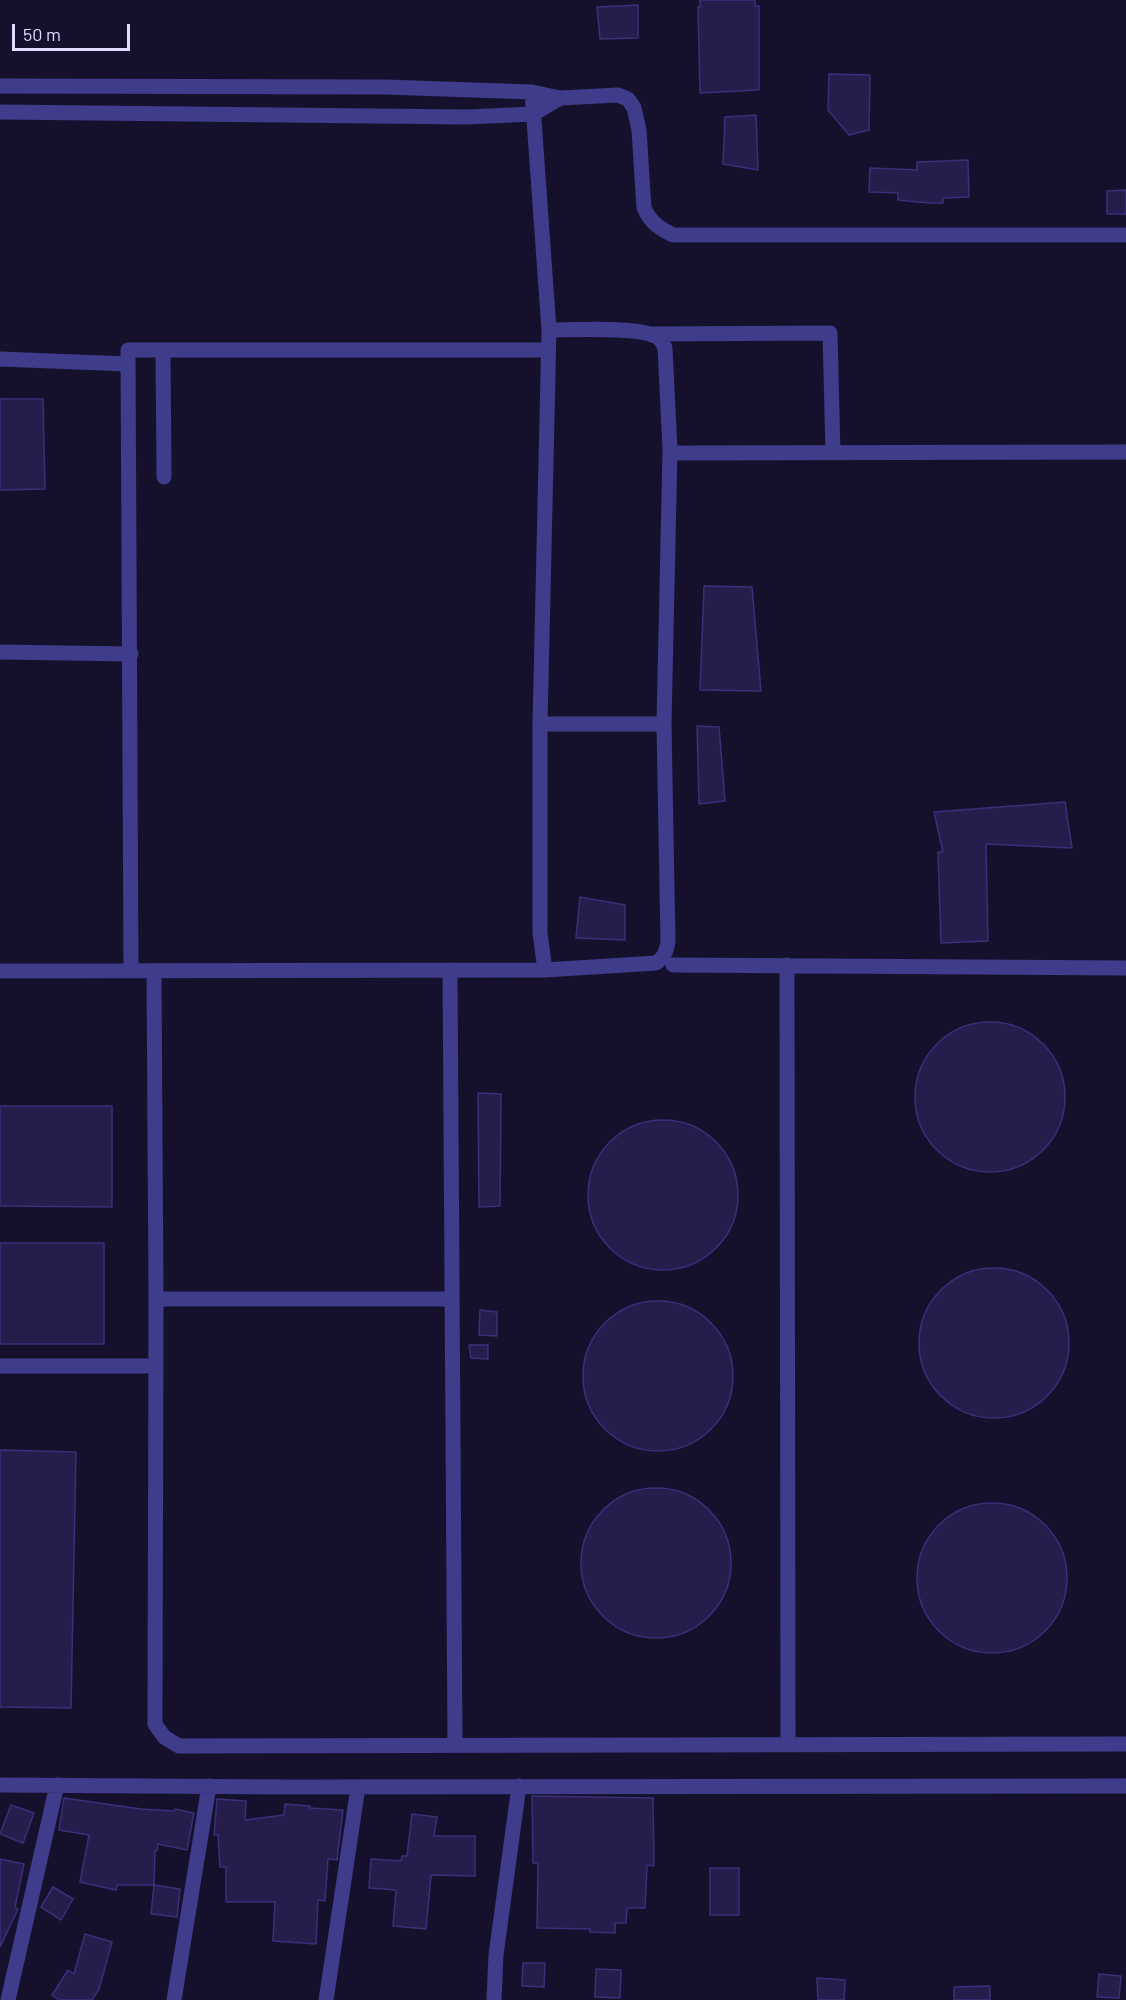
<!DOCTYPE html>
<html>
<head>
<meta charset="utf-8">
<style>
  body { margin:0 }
  #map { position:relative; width:1126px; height:2000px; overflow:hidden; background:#15112c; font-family:Barlow,sans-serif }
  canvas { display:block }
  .scale { position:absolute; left:12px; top:24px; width:118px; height:27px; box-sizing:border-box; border:3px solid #dfdcff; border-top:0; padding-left:8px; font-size:18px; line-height:21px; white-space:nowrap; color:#dfdcff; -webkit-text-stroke:4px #15112c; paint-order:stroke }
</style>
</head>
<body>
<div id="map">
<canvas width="1126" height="2000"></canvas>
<div class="scale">50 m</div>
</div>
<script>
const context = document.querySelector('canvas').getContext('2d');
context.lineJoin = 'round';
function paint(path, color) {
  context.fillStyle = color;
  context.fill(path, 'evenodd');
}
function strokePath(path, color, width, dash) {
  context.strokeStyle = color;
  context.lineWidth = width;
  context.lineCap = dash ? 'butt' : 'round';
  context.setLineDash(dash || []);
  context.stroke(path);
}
const building = new Path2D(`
  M700 0H755V6H759V90L700 93 698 7H700Z
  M638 5V38L600 39 597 7Z
  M829 74 870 75 869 130 849 135 828 110Z
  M756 115 758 170 723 164 725 117Z
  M968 160 969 197 943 198V203H928L898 200V193L869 192 870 168 917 170V162Z
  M1126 190V214H1107V191Z
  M0 399H43L45 489 0 490Z
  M704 586 752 587 761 691 700 690Z
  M697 726 719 727 725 801 699 804Z
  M1065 802 1072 848 986 844 988 941 941 943 938 852H943L934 812Z
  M580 897 625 905V940L576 938Z
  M915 1097a75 75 0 1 1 150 0a75 75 0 1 1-150 0Z
  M478 1093 501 1094 500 1206 479 1207Z
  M0 1106H112V1207L0 1206Z
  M588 1195a75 75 0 1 1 150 0a75 75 0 1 1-150 0Z
  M0 1243H104V1344H0Z
  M919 1343a75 75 0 1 1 150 0a75 75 0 1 1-150 0Z
  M583 1376a75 75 0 1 1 150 0a75 75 0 1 1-150 0Z
  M480 1310 497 1312V1336L479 1335Z
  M469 1345H488V1359L471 1358Z
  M0 1450 76 1452 71 1708 0 1707Z
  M581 1563a75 75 0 1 1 150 0a75 75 0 1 1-150 0Z
  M917 1578a75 75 0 1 1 150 0a75 75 0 1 1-150 0Z
  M532 1796 653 1798 654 1866 647 1865 645 1908H627L626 1923H615V1933L590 1932V1929L537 1928 538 1863H533Z
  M64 1798 141 1809 174 1811 175 1809 194 1813 187 1850 158 1844 157 1851H155L154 1885H117L116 1890 80 1882 89 1835 59 1830Z
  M217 1799 246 1801 245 1820 284 1815 285 1804 310 1806V1808L343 1810 337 1860 328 1859 325 1901 318 1900 316 1944 273 1941 275 1902H226V1867H220L218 1835H214Z
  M11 1805 34 1813 23 1843 0 1834Z
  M412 1814 437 1817 434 1836H475V1876L431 1875 426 1929 393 1926 396 1890 369 1888 371 1859 401 1861 402 1856H407Z
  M0 1859 24 1864 15 1907 18 1909 0 1947Z
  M710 1868H739V1915H710Z
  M154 1885 180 1889 177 1917 151 1914Z
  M53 1887 73 1899 61 1920 41 1907Z
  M85 1934 112 1942 99 1989 92 2000H59L52 1995 68 1970 74 1974Z
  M523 1963H545L544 1987 522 1986Z
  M596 1969 621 1970 620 1998 595 1997Z
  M1099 1974 1121 1976 1119 1998 1097 1997Z
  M817 1978 845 1980 844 2000H818Z
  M990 1986V2000H954V1987Z`);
paint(building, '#261d4d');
strokePath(building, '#3c2f79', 1.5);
strokePath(new Path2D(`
  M0 86 385 87 532 92 560 98 618 95 628 99 634 108 639 130 644 208C651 223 659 228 673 235H1126
  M532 92 549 330 540 724V933L545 970 656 963C664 958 666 952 668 942L664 724 670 450 665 348C663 344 661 339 657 337 640 326 572 330 549 330
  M0 112 467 117 533 114 560 98
  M650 334 830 333 833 453
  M163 350 164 477
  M0 359 128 364
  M670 453 1126 452
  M0 652 131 654
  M540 724H664
  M673 965 1126 968
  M787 965 788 1744
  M450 970 455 1745
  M0 971 545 970
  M131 971 128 350H548
  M154 971 156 1299 155 1724 164 1737 179 1746 1126 1744
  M156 1299H452
  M0 1366H156
  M0 1785 289 1787 1126 1786
  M8 2000 57 1785
  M174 2000 209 1786
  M326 2000 358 1787
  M494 2000 496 1955 519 1786`), '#3e3c8b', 15);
</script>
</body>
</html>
